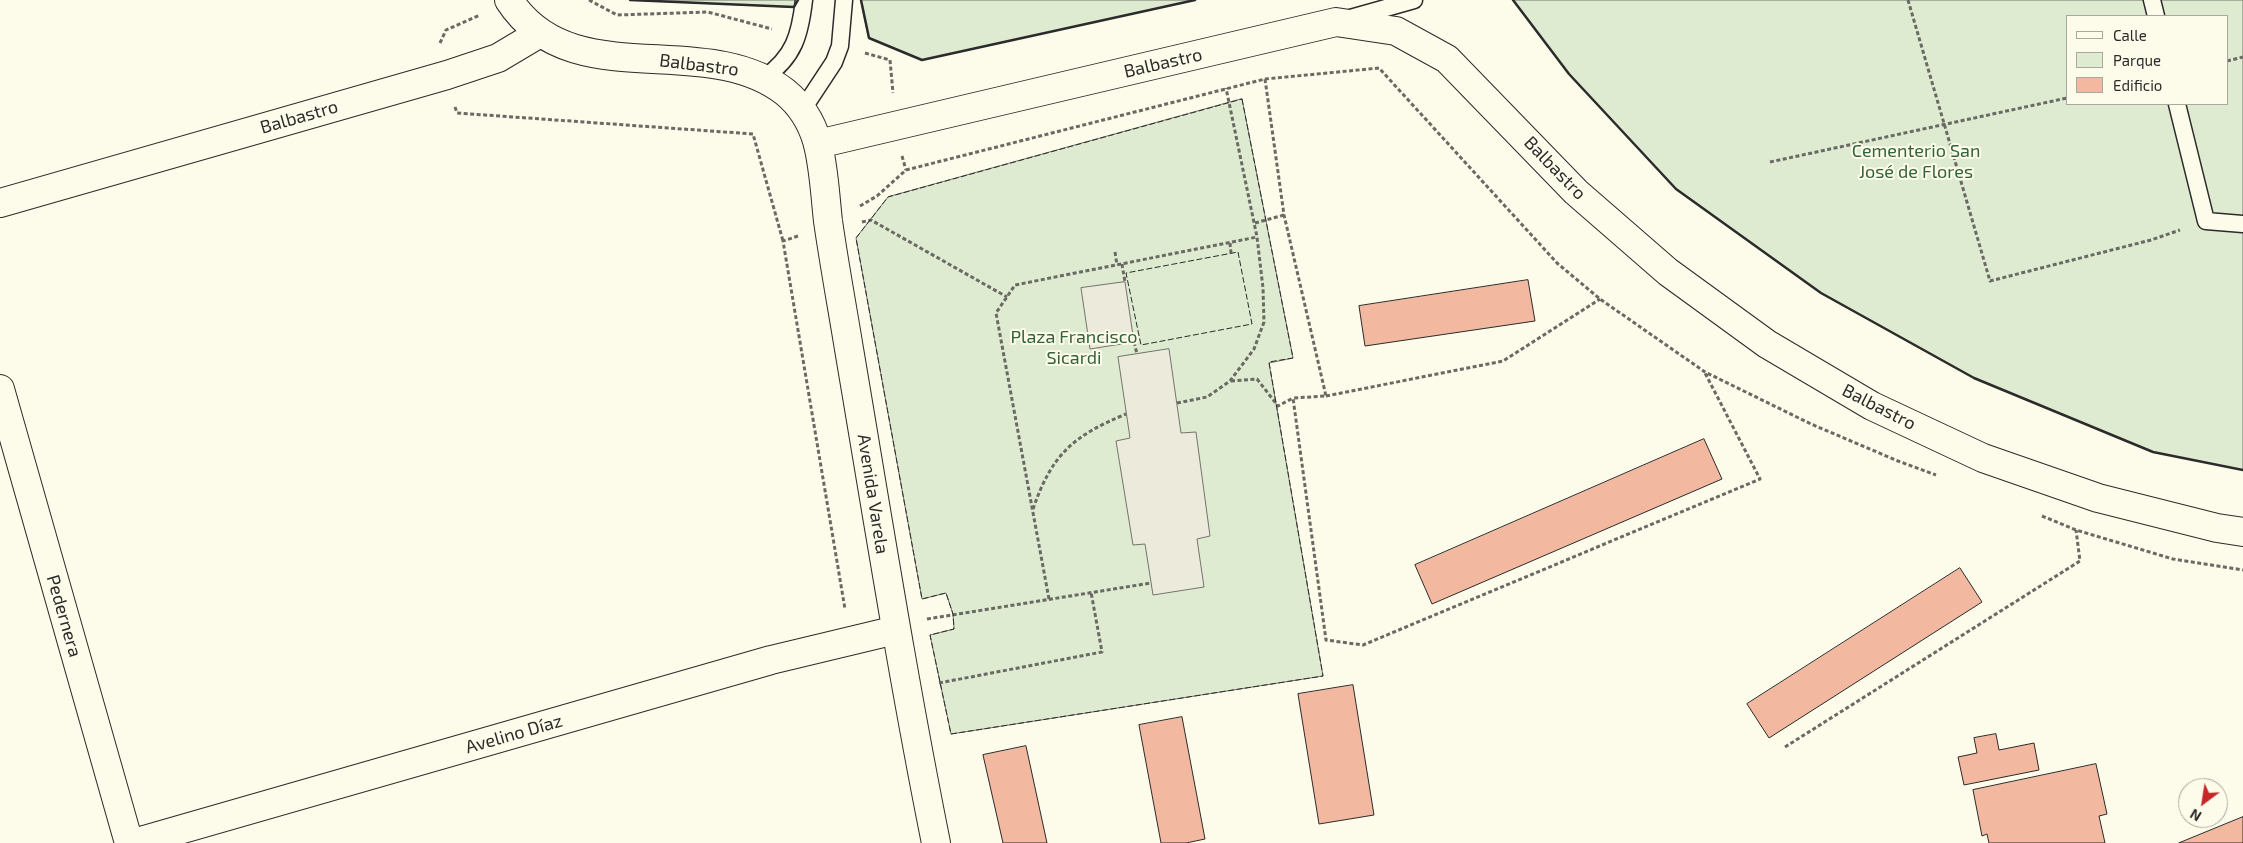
<!DOCTYPE html>
<html>
<head>
<meta charset="utf-8">
<style>
  body { margin:0 }
  #map { position:relative; width:2243px; height:843px; overflow:hidden; background:#fdfbea; font-family:"Exo 2",sans-serif }
  canvas { display:block }
  .legend { position:absolute; left:2066px; top:15px; width:162px; height:90px; box-sizing:border-box; background:#fdfbea; border:1px solid #a9a89e; margin:0; padding:6px 9px; list-style:none; font-size:15px; color:#2b2b2b }
  .legend li { display:flex; align-items:center; gap:10px; height:25px }
  .legend b { width:25px; border:1px solid #a9a89e }
  .north { position:absolute; left:2178px; top:778px; width:50px; height:50px; box-sizing:border-box; background:#fdfbea; border:1px solid #a9a89e; border-radius:50%; rotate:211deg; font-size:14px; font-weight:700; line-height:20px; text-align:center; color:#2b2b2b }
  .north::after { content:''; display:block; margin:auto; width:18px; height:22px; background:#c62828; clip-path:polygon(50% 0,100% 100%,50% 72%,0 100%) }
</style>
</head>
<body>
<div id="map">
<canvas width="2243" height="843"></canvas>
<ul class="legend">
<li><b style="height:6px;background:#fdfbea"></b>Calle</li>
<li><b style="height:14px;background:#deebd1"></b>Parque</li>
<li><b style="height:14px;background:#f2b8a0"></b>Edificio</li>
</ul>
<div class="north">N</div>
</div>
<script>
const context = document.querySelector('canvas').getContext('2d');
context.lineJoin = 'round';
function paint(path, color) {
  context.fillStyle = color;
  context.fill(path, 'evenodd');
}
function strokePath(path, color, width, dash) {
  context.strokeStyle = color;
  context.lineWidth = width;
  context.lineCap = dash ? 'butt' : 'round';
  context.setLineDash(dash || []);
  context.stroke(path);
}
function write(font, color, halo, rows, align = 'center') {
  context.font = font + ' "Exo 2",sans-serif';
  context.lineWidth = 4;
  context.setLineDash([]);
  context.textBaseline = 'middle';
  context.strokeStyle = halo;
  context.fillStyle = color;
  for (const [text, x, y, turn = 0] of rows) {
    context.save();
    context.translate(x, y);
    context.rotate((+turn || 0) * Math.PI / 180);
    context.textAlign = isNaN(turn) ? turn : align;
    if (halo) context.strokeText(text, 0, 0);
    context.fillText(text, 0, 0);
    context.restore();
  }
}
const green = new Path2D(`
  M630 0H798L794 7Z
  M861 0H1195L922 60 869 38Z
  M1513 0H2243V470L2153 452 1974 378 1821 293 1676 189 1569 74ZM2067 16H2227V104H2067Z
  M1242 99 1293 358 1269 363 1323 676 951 734 930 635 954 629 953 614 946 593 922 599 856 238 888 197Z`);
paint(green, '#deebd1');
strokePath(green, '#74746e', 1);
const parking = new Path2D(`
  M1125 282 1134 342 1090 349 1081 288Z
  M1169 349 1181 433 1196 432 1210 536 1197 539 1204 587 1153 595 1145 544 1133 545 1116 441 1130 438 1118 357Z`);
paint(parking, '#eceadb');
strokePath(parking, '#74746e', 1);
const building = new Path2D(`
  M1528 280 1535 321 1365 346 1359 306Z
  M1704 439 1722 479 1432 604 1415 565Z
  M1960 568 1982 602 1769 738 1747 704Z
  M1353 685 1374 815 1319 824 1298 694Z
  M1182 717 1205 839 1186 843H1161L1139 725Z
  M1996 734 1999 750 2034 743 2039 770 1964 785 1958 757 1977 753 1974 738Z
  M1026 746 1047 843H1003L983 755Z
  M2096 764 2107 814 2099 816 2105 843H1989L1987 834 1982 836 1973 790Z
  M2243 817V843H2179Z`);
paint(building, '#f2b8a0');
strokePath(building, '#2b2b2b', 1);
const service = new Path2D(`
  M2152 0 2156 16
  M1347 19 1414 0
  M764 78C794 57 800 35 804 0
  M2177 104 2206 221 2243 224
  M803 109 834 62 840 46 844 0`);
const minor = new Path2D(`
  M0 203 447 75 498 58 540 33
  M0 389 129 843
  M134 843 771 660 896 630`);
const tertiary = new Path2D(`
  M818 144 1336 22 1396 31 1447 59 1576 192 1668 272 1767 344 1872 406 1983 458 2098 498 2217 528 2243 532`);
const secondary = new Path2D(`
  M509 0C571 96 704 29 785 92 801 105 811 121 817 141 824 166 825 195 828 221 834 263 842 306 849 349 877 514 903 679 936 843`);
strokePath(service, '#2b2b2b', 19);
strokePath(minor, '#2b2b2b', 30);
strokePath(tertiary, '#2b2b2b', 30);
strokePath(secondary, '#2b2b2b', 30);
strokePath(new Path2D(`
  M589 0 617 15 708 12 772 29
  M1908 0 1990 281 2151 240 2180 230
  M440 43 446 30 480 15
  M865 53 890 60 893 93
  M2227 61 2243 57
  M1265 79 1284 215 1326 396 1293 398 1326 640 1363 645 1760 479 1705 373
  M455 107 457 113 753 134 783 241
  M902 156 906 170
  M1770 162 2067 98
  M860 206 877 196 906 170 1265 79 1379 68 1557 263 1600 299 1705 372 1811 424 1898 461 1936 475
  M862 222 871 220 1007 297
  M1255 223 1284 215
  M798 236 783 241 845 609
  M1230 243 1231 253
  M1115 252 1117 265
  M1122 264 1125 282
  M1134 342 1137 354
  M1231 381 1257 379 1278 406 1293 398
  M1326 396 1503 361 1600 299
  M1177 403 1207 397 1230 381 1254 349 1264 322 1263 288 1257 237 1226 88
  M1033 509C1052 454 1073 436 1126 414
  M2042 516 2076 530 2173 559 2243 570
  M1049 599 996 313 1015 285 1257 237
  M927 619 1151 583
  M939 683 1102 652 1091 592
  M1785 747 2080 561 2076 530`), '#6a6964', 3, [4, 2.5]);
strokePath(service, '#fdfbea', 16);
strokePath(minor, '#fdfbea', 28);
strokePath(tertiary, '#fdfbea', 28);
strokePath(secondary, '#fdfbea', 28);
strokePath(new Path2D(`
  M1242 99 1293 358 1269 362 1323 676 951 734 930 635 954 629 953 614 946 593 922 599 856 238 888 197Z
  M1238 252 1252 324 1141 345 1126 273Z`), '#2b2b2b', 1, [6, 2.5]);
strokePath(new Path2D(`
  M630 0 794 7 798 0
  M861 0 869 38 922 60 1195 0
  M1513 0 1569 74 1676 189 1821 293 1974 378 2153 452 2243 470`), '#2b2b2b', 2.5);
write('18px', '#2b2b2b', '#fdfbea', [
  ["Balbastro",1163,63,-13],
  ["Balbastro",699,65,7],
  ["Balbastro",299,117,-16],
  ["Balbastro",1555,168,46],
  ["Balbastro",1879,407,27],
  ["Avenida Varela",873,494,81],
  ["Pedernera",64,616,74],
  ["Avelino Díaz",514,734,-16]
]);
write('18px', '#34623c', '#fdfbea', [
  ["Cementerio San",1916,151],
  ["José de Flores",1916,172],
  ["Plaza Francisco",1074,337],
  ["Sicardi",1074,358]
]);
</script>
</body>
</html>
